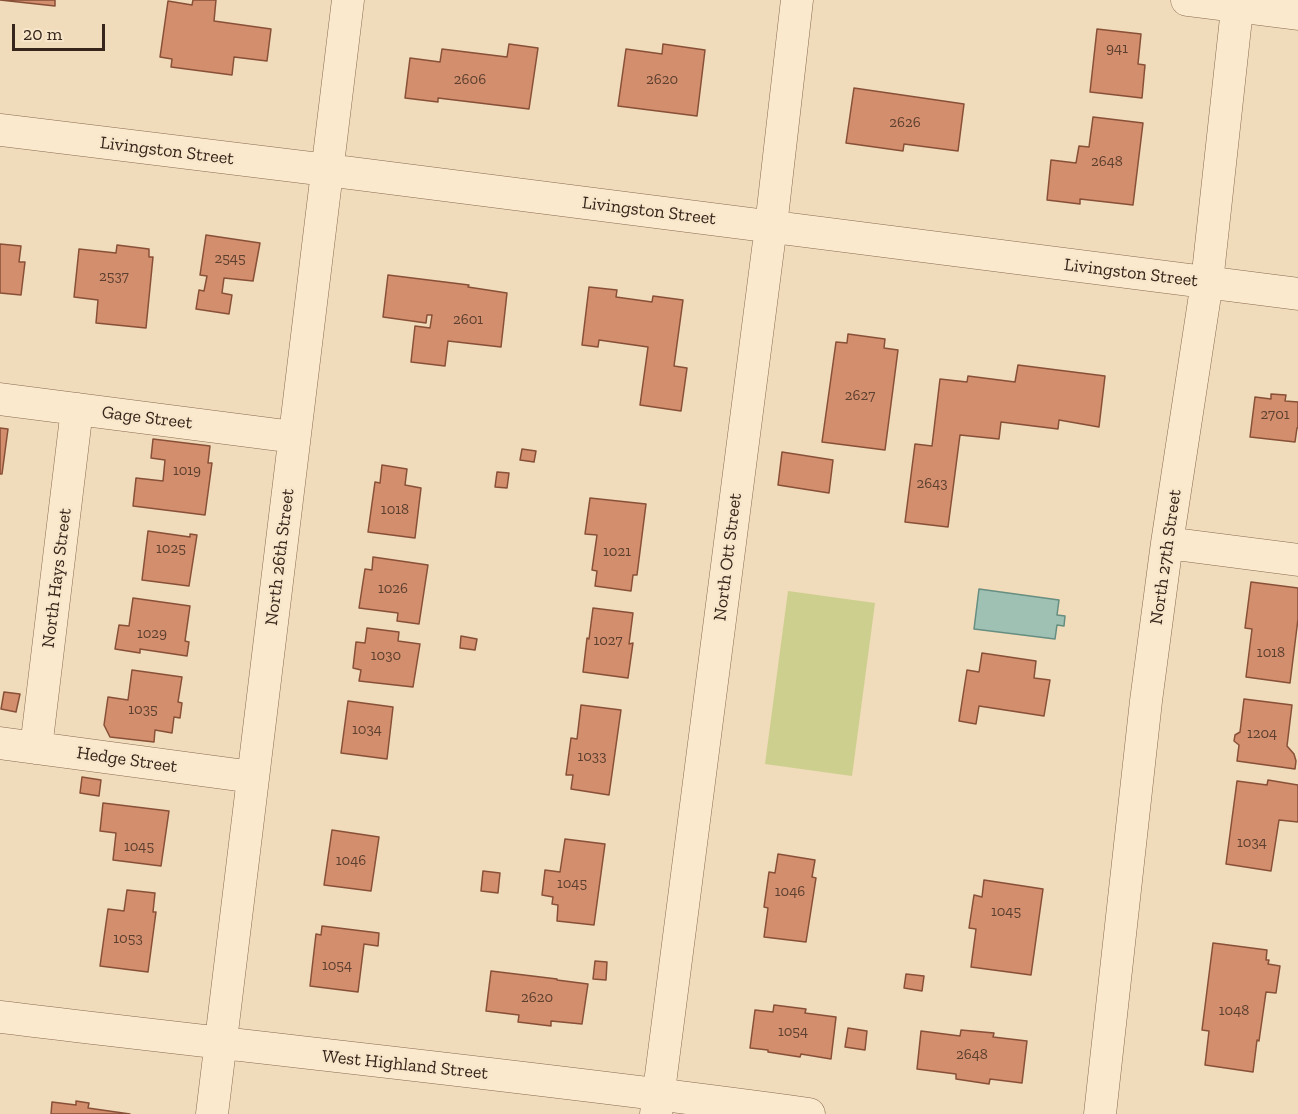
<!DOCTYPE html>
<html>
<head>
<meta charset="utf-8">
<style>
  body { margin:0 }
  #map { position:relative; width:1298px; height:1114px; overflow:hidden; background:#f0dbba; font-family:"Zilla Slab",serif }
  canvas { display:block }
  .scale { position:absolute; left:12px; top:24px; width:93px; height:27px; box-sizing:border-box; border:3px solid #36251a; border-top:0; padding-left:8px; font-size:18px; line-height:21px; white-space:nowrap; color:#36251a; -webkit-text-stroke:4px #f8e6ca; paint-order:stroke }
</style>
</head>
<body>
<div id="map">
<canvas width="1298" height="1114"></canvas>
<div class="scale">20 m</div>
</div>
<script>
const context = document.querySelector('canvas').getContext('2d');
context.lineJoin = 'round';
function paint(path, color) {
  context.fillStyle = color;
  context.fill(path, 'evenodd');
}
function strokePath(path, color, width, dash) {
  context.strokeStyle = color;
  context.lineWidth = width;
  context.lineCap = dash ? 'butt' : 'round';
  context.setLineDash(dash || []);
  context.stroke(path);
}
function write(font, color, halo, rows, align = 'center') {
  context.font = font + ' "Zilla Slab",serif';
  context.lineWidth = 4.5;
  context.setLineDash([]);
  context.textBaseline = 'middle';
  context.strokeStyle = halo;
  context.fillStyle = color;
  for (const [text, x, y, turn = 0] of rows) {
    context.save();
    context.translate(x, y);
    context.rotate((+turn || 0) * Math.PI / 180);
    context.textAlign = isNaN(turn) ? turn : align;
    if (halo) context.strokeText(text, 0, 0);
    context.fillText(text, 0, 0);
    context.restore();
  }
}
paint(new Path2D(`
  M788 591 875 603 852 776 765 764Z`), '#cdcf8e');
const water = new Path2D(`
  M979 589 1059 600 1057 615 1065 616 1064 626 1057 625 1055 639 974 629Z`);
paint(water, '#9fc1b4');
strokePath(water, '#668e81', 1.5);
const building = new Path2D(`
  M0 0H55V6Z
  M193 0H216L214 21 271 29 267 61 234 57 232 75 171 67 172 59 160 57 168 1 192 5Z
  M1097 29 1141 34 1138 64 1145 65 1142 98 1090 92Z
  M509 44 538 48 529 109 438 98V102L405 98 410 58 440 62 442 49 507 57Z
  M663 44 705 50 697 116 618 106 626 49 662 54Z
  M854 88 964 104 958 151 904 144 903 151 846 143Z
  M1093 117 1143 123 1133 205 1080 199V204L1047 200 1051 160 1076 163 1079 146 1089 147Z
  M206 235 260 243 253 281 224 278 222 293 232 295 229 314 196 309 199 290 204 291 207 276 200 275Z
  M0 244 21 246 19 262H25L21 295 0 293Z
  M117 245 149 249V257H153L146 328 96 323 98 300 74 297 79 249 116 253Z
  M388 275 469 285 468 287 507 293 501 347 448 341 445 366 411 362 415 326 430 328 432 315H427L426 323 383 317Z
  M589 287 617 290 616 297 652 302 653 296 683 300 674 366 687 368 681 411 640 405 648 347 599 340 598 347 582 345Z
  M848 334 885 339 884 348 898 350 885 450 822 442 836 342 847 343Z
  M1018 365 1105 376 1099 427 1059 420 1058 429 1001 422 999 439 960 435 948 527 905 522 915 444 932 446 940 379 967 382 968 376 1015 382Z
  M1271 394 1286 395 1285 401 1298 402V428H1297L1295 442 1250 437 1255 397 1271 399Z
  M0 428 8 429 2 474H0Z
  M153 439 210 446 208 463H212L205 515 133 506 136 478 163 481 165 460 151 458Z
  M522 449 536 451 534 462 520 460Z
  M782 452 833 460 829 493 778 485Z
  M382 465 407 469 405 485 421 488 415 538 368 532 375 482 380 483Z
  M497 472 509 473 507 488 495 487Z
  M590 498 646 504 637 575H633L631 591 595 586 597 571 592 570 597 535 585 534Z
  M148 531 190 537V534L197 535 189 586 142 580Z
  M373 557 428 565 419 624 397 621 398 613 359 608 365 569 372 570Z
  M1251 582 1298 588V619L1290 683 1246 677 1252 629 1245 628Z
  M133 598 190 606 185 641 189 642 187 656 140 649V653L115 649 119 625 129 626Z
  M593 608 633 613 629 644 633 643 628 678 583 672 587 638 589 639Z
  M367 628 399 632 398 641 420 644 413 687 359 681 361 670 353 668 356 642 365 643Z
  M461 636 477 639 475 650 460 648Z
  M982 653 1036 661 1034 678 1050 680 1044 716 979 706 976 724 959 721 967 670 979 672Z
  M132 670 182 677 178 702 182 703 180 718 174 717 172 733 155 730 154 742 110 737 104 725 108 697 128 700Z
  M4 692 20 694 16 712 1 709Z
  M1244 699 1292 705 1287 746 1294 754 1296 761 1295 769 1237 761 1239 745 1234 741 1235 735 1240 732Z
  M348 701 393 707 387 759 341 753Z
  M581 705 621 710 609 795 571 789 573 775H566L571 738 577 739Z
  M82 777 101 780 99 796 80 793Z
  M1268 780 1298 785V822L1279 820 1271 871 1226 864 1237 781 1267 785Z
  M103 803 169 811 161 866 113 860 116 833 100 831Z
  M332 830 379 837 371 891 324 885Z
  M565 839 605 844 594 925 557 921 558 905 552 904 553 897 542 895 545 870 560 872Z
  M778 854 815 860 812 877 816 878 806 942 764 937 768 908 764 907 769 872 775 873Z
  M483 871 500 873 498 893 481 891Z
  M984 880 1043 889 1031 975 971 967 976 929 969 928 974 895 982 897Z
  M127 890 155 893 153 912H156L148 972 100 966 108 909 124 911Z
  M322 926 379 933 378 946 364 944 358 992 310 986 316 934 321 935Z
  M1213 943 1267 950 1266 960H1269L1268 964 1280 966 1276 993 1266 992 1259 1041 1257 1040 1253 1072 1205 1065 1209 1031 1202 1030Z
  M595 961 607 962 606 980 593 979Z
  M491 971 557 979V980L588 984 582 1024 551 1021V1026L518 1022 519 1015 486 1011Z
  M906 974 924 976 922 991 904 988Z
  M774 1005 806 1009 805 1013 836 1017 831 1059 801 1054 800 1057 768 1052V1050L750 1048 755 1010 773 1012Z
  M848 1028 867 1031 865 1050 845 1047Z
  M961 1030 994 1033 993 1037 1027 1041 1022 1083 990 1079 989 1084 956 1079V1074L917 1069 921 1031 960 1036Z
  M76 1101 89 1103 88 1108 130 1114H51L52 1102 76 1105Z`);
paint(building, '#d28e6d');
strokePath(building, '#895038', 1.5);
const minor = new Path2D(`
  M1187 0 1298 14
  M0 130 327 170 1298 294
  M0 399 294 437
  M1167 543 1298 560
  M0 743 253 777
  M36 748 77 409
  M0 1017C270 1050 540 1077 809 1114
  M212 1114 348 0
  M656 1114 771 226 797 0
  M1100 1114 1146 701 1167 543 1207 282 1238 0`);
strokePath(minor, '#886b53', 33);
strokePath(minor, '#fbe9cd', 32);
write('15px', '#5d3f2f', null, [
  ["941",1117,49],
  ["2606",470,80],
  ["2620",662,80],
  ["2626",905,123],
  ["2648",1107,162],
  ["2545",230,259],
  ["2537",114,277],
  ["2601",468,320],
  ["2627",860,396],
  ["2701",1275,415],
  ["1019",187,471],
  ["2643",932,484],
  ["1018",395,510],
  ["1025",171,549],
  ["1021",617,552],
  ["1026",393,589],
  ["1029",152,634],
  ["1027",608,641],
  ["1018",1271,653],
  ["1030",386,656],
  ["1035",143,710],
  ["1034",367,730],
  ["1204",1262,734],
  ["1033",592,757],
  ["1034",1252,843],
  ["1045",139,847],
  ["1046",351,861],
  ["1045",572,884],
  ["1046",790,892],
  ["1045",1006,912],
  ["1053",128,939],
  ["1054",337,966],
  ["2620",537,998],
  ["1048",1234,1011],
  ["1054",793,1032],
  ["2648",972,1055]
]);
write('18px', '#36251a', '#f8e6ca', [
  ["Livingston Street",167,151,7],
  ["Livingston Street",649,211,7],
  ["Livingston Street",1131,273,7],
  ["Gage Street",147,418,7],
  ["North 26th Street",280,557,-83],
  ["North Ott Street",728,557,-83],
  ["North 27th Street",1166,557,-82],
  ["North Hays Street",57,578,-83],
  ["Hedge Street",127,760,8],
  ["West Highland Street",405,1065,6]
]);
</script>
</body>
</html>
